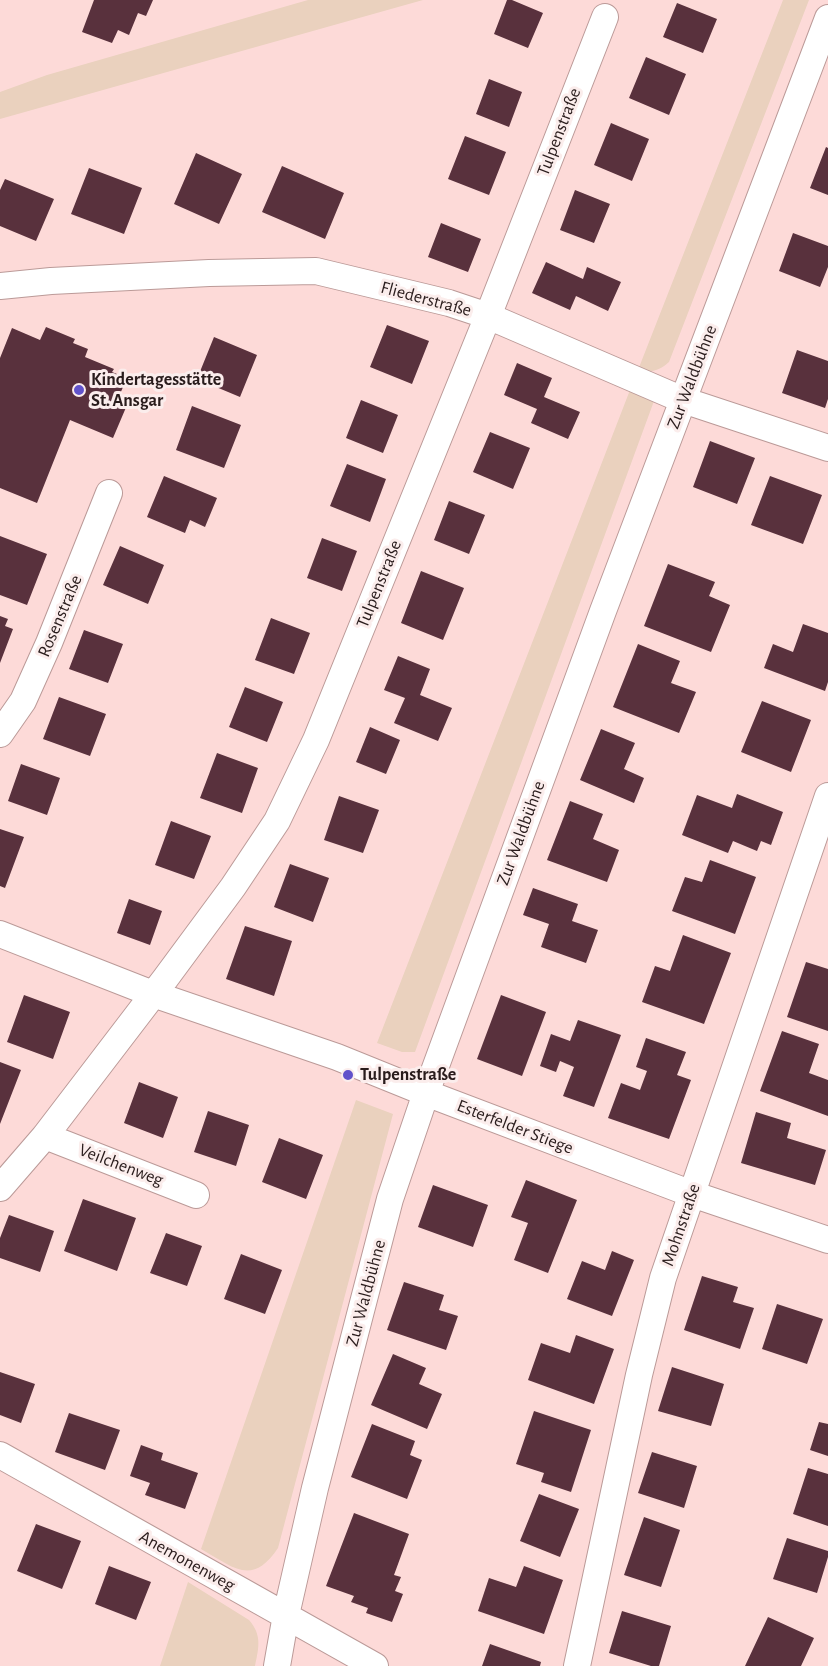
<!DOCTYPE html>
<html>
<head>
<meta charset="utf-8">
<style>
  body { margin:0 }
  canvas { display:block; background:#fddad8 }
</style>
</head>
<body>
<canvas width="828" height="1666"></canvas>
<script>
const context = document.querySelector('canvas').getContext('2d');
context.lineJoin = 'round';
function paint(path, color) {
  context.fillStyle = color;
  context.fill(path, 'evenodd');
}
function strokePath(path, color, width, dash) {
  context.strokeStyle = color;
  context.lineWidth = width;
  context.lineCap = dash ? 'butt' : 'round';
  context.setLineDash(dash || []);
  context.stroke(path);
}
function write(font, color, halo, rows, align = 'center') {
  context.font = font + ' "Alegreya Sans",sans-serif';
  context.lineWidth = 6;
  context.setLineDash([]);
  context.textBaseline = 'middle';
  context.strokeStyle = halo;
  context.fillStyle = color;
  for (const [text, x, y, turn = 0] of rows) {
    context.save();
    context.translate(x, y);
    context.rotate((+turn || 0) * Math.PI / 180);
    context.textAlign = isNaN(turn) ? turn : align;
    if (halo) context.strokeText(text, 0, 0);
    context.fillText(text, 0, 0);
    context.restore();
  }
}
paint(new Path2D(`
  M308 0H423L0 119V92L47 75Z
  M783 0H809L669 362C659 371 651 373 638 370Z
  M630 390 654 401 415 1052H402L377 1043Z
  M356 1100 393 1114 278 1548C252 1587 233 1567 201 1549Z
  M188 1582 249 1620C262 1635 259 1647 255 1666H160Z`), '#ead1be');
paint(new Path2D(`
  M94 0H153L146 16 138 13 129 35 118 30 112 43 82 32Z
  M507 0H512L543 13 528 48 494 34Z
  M677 3 717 19 703 53 663 37Z
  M646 57 686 74 669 115 629 98Z
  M489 79 522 92 509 127 476 114Z
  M611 123 649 139 632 181 594 165Z
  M465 136 506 152 489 195 448 179Z
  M826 147 828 148V195L810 188Z
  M196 153 242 174 219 224 174 204Z
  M282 166 344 193 325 239 262 212Z
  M89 168 142 188 124 234 71 214Z
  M5 179 54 199 36 241 0 226V190Z
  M575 190 610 204 594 243 560 230Z
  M441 223 481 239 468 272 428 257Z
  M793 233 828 246V267L820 287 779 271Z
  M546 262 583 279 587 267 621 282 608 311 576 296 570 310 532 293Z
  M387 325 429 341 412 384 370 367Z
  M46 327 75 339 73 343 88 349 85 357 114 369 112 372 127 378 120 394 130 398 113 438 70 420 37 503 0 488V358L12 328 40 340Z
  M214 337 257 355 240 397 197 379Z
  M797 350 828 361V399L825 408 782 393Z
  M517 363 552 378 544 397 580 412 568 439 531 423 537 409 504 395Z
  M361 400 398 415 383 453 346 438Z
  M192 406 241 425 224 468 176 450Z
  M490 432 530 448 513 489 473 472Z
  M710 441 755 458 737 504 693 487Z
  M347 464 386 479 370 522 330 506Z
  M164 476 217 498 205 527 190 520 185 533 147 517Z
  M770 476 822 495 803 544 751 525Z
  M449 501 485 515 469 554 434 540Z
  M0 536 47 554 27 605 0 595Z
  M322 538 357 551 342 591 307 578Z
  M120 546 164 565 148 604 103 585Z
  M668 564 715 582 709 596 730 605 711 652 644 626Z
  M421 571 464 588 443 640 401 623Z
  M0 616 8 619 5 626 13 629 0 663Z
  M271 618 310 633 294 674 255 660Z
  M803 624 828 633V682L825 691 764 668 773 644 793 652Z
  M84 630 123 644 108 683 69 669Z
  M638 644 680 661 671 683 696 692 679 733 613 707Z
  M398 656 430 669 420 695 452 708 438 741 394 723 405 698 384 690Z
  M245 687 283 702 267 742 229 727Z
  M59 697 106 714 90 756 43 739Z
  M762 701 811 720 791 772 741 752Z
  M370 727 400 740 386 774 356 762Z
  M601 729 635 743 624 769 644 778 634 803 580 780Z
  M217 753 258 768 242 813 200 798Z
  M21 764 60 778 47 815 8 801Z
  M737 794 783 812 771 845 761 841 757 851 733 841 728 853 682 835 697 795 732 808Z
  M339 796 379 810 363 853 324 840Z
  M570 801 603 814 593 839 619 850 607 882 547 860Z
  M171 821 211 836 194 879 155 865Z
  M0 829 24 837 5 888 0 886Z
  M710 860 756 877 735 934 672 911 685 877 702 882Z
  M290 864 329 878 313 922 274 907Z
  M533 888 578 904 572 921 598 930 586 963 541 947 549 924 523 915Z
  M129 899 162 911 150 945 117 933Z
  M245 926 292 941 274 996 226 979Z
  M683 935 731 953 704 1024 642 1002 655 966 670 971Z
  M806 962 828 969V1031L787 1017Z
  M24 995 70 1012 53 1059 7 1042Z
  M501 995 546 1012 522 1076 477 1059Z
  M578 1020 621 1035 594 1107 563 1096 574 1067 560 1061 556 1072 540 1066 551 1034 570 1041Z
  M782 1031 819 1044 809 1073 828 1080V1116L760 1091Z
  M646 1038 686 1052 677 1075 691 1080 669 1139 608 1118 621 1083 640 1090 647 1071 636 1067Z
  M0 1062 21 1070 0 1124Z
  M139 1082 178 1097 163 1138 124 1123Z
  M208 1111 249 1125 236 1166 194 1152Z
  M756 1112 791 1123 787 1138 826 1150 815 1185 741 1163Z
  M279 1138 323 1155 306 1199 262 1182Z
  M526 1180 577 1200 548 1273 514 1260 528 1223 511 1217Z
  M433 1185 488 1205 473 1247 418 1227Z
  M83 1199 136 1218 117 1271 64 1251Z
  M9 1215 54 1231 40 1272 0 1258V1238Z
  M166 1233 202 1246 187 1286 150 1273Z
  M612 1251 634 1260 612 1316 567 1299 582 1261 605 1270Z
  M241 1254 282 1270 265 1314 224 1299Z
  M702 1276 738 1287 733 1302 754 1308 740 1349 684 1330Z
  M404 1282 444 1295 439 1310 458 1316 446 1350 387 1330Z
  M777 1304 823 1319 807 1364 762 1349Z
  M576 1335 614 1349 594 1404 528 1380 541 1343 570 1353Z
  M393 1354 426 1368 419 1384 442 1394 427 1429 371 1405Z
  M672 1367 724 1384 711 1426 658 1411Z
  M0 1372 35 1384 21 1423 0 1415Z
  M534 1411 591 1430 571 1492 541 1482 544 1473 516 1464Z
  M69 1413 120 1430 105 1470 55 1452Z
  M819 1422 828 1424V1456L810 1450Z
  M372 1424 415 1441 410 1455 422 1460 407 1499 351 1477Z
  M141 1445 163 1453 161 1460 198 1473 185 1509 145 1495 150 1483 130 1476Z
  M652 1452 697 1466 684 1508 638 1493Z
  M808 1468 828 1474V1526L793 1514Z
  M539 1494 579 1509 560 1557 520 1541Z
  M354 1513 409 1534 394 1575 401 1577 395 1591 403 1594 392 1622 366 1613 368 1608 351 1602 354 1596 326 1586Z
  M644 1517 680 1530 661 1587 624 1575Z
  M36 1524 81 1541 62 1589 17 1571Z
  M787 1538 828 1551V1557L817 1593 773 1579Z
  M109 1566 151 1582 136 1620 95 1604Z
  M524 1566 563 1580 544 1634 478 1611 489 1578 516 1587Z
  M622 1611 671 1626 659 1666H651L609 1653Z
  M768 1617 814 1638 801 1666H745Z
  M490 1644 541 1662 540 1666H482Z`), '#59313d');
const minor = new Path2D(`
  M0 286 51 281 209 273 316 271 449 303 488 316 683 400 828 448
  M0 734 23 701 49 643 109 493
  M0 934 153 994 337 1057 426 1093 692 1194 828 1240
  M45 1136 196 1195
  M0 1188 45 1136 165 979 233 887 277 821 316 740 488 316 605 17
  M0 1455 375 1666
  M277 1666 286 1615 315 1488 390 1199 426 1093 603 611 828 18
  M577 1666 639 1375 663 1278 828 796`);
strokePath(minor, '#bb9a98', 28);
strokePath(minor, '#fff', 26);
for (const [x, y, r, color] of [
  [79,390,6,"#6153cb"],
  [348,1075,6,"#6153cb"]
]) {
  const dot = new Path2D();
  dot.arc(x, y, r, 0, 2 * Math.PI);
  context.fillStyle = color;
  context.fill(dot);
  strokePath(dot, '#fbedec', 2);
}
write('18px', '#291c1c', '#fbedec', [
  ["Tulpenstraße",559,132,-69],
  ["Fliederstraße",426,299,15],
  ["Zur Waldbühne",692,377,-69],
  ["Tulpenstraße",379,584,-68],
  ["Rosenstraße",60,616,-67],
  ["Zur Waldbühne",521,833,-70],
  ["Esterfelder Stiege",515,1127,21],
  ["Veilchenweg",121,1165,21],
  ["Mohnstraße",681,1225,-71],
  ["Zur Waldbühne",366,1293,-75],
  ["Anemonenweg",187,1561,29]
]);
write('bold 18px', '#291c1c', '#fbedec', [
  ["Kindertagesstätte",91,380],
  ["St. Ansgar",91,401],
  ["Tulpenstraße",360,1075]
], 'left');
</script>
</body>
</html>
